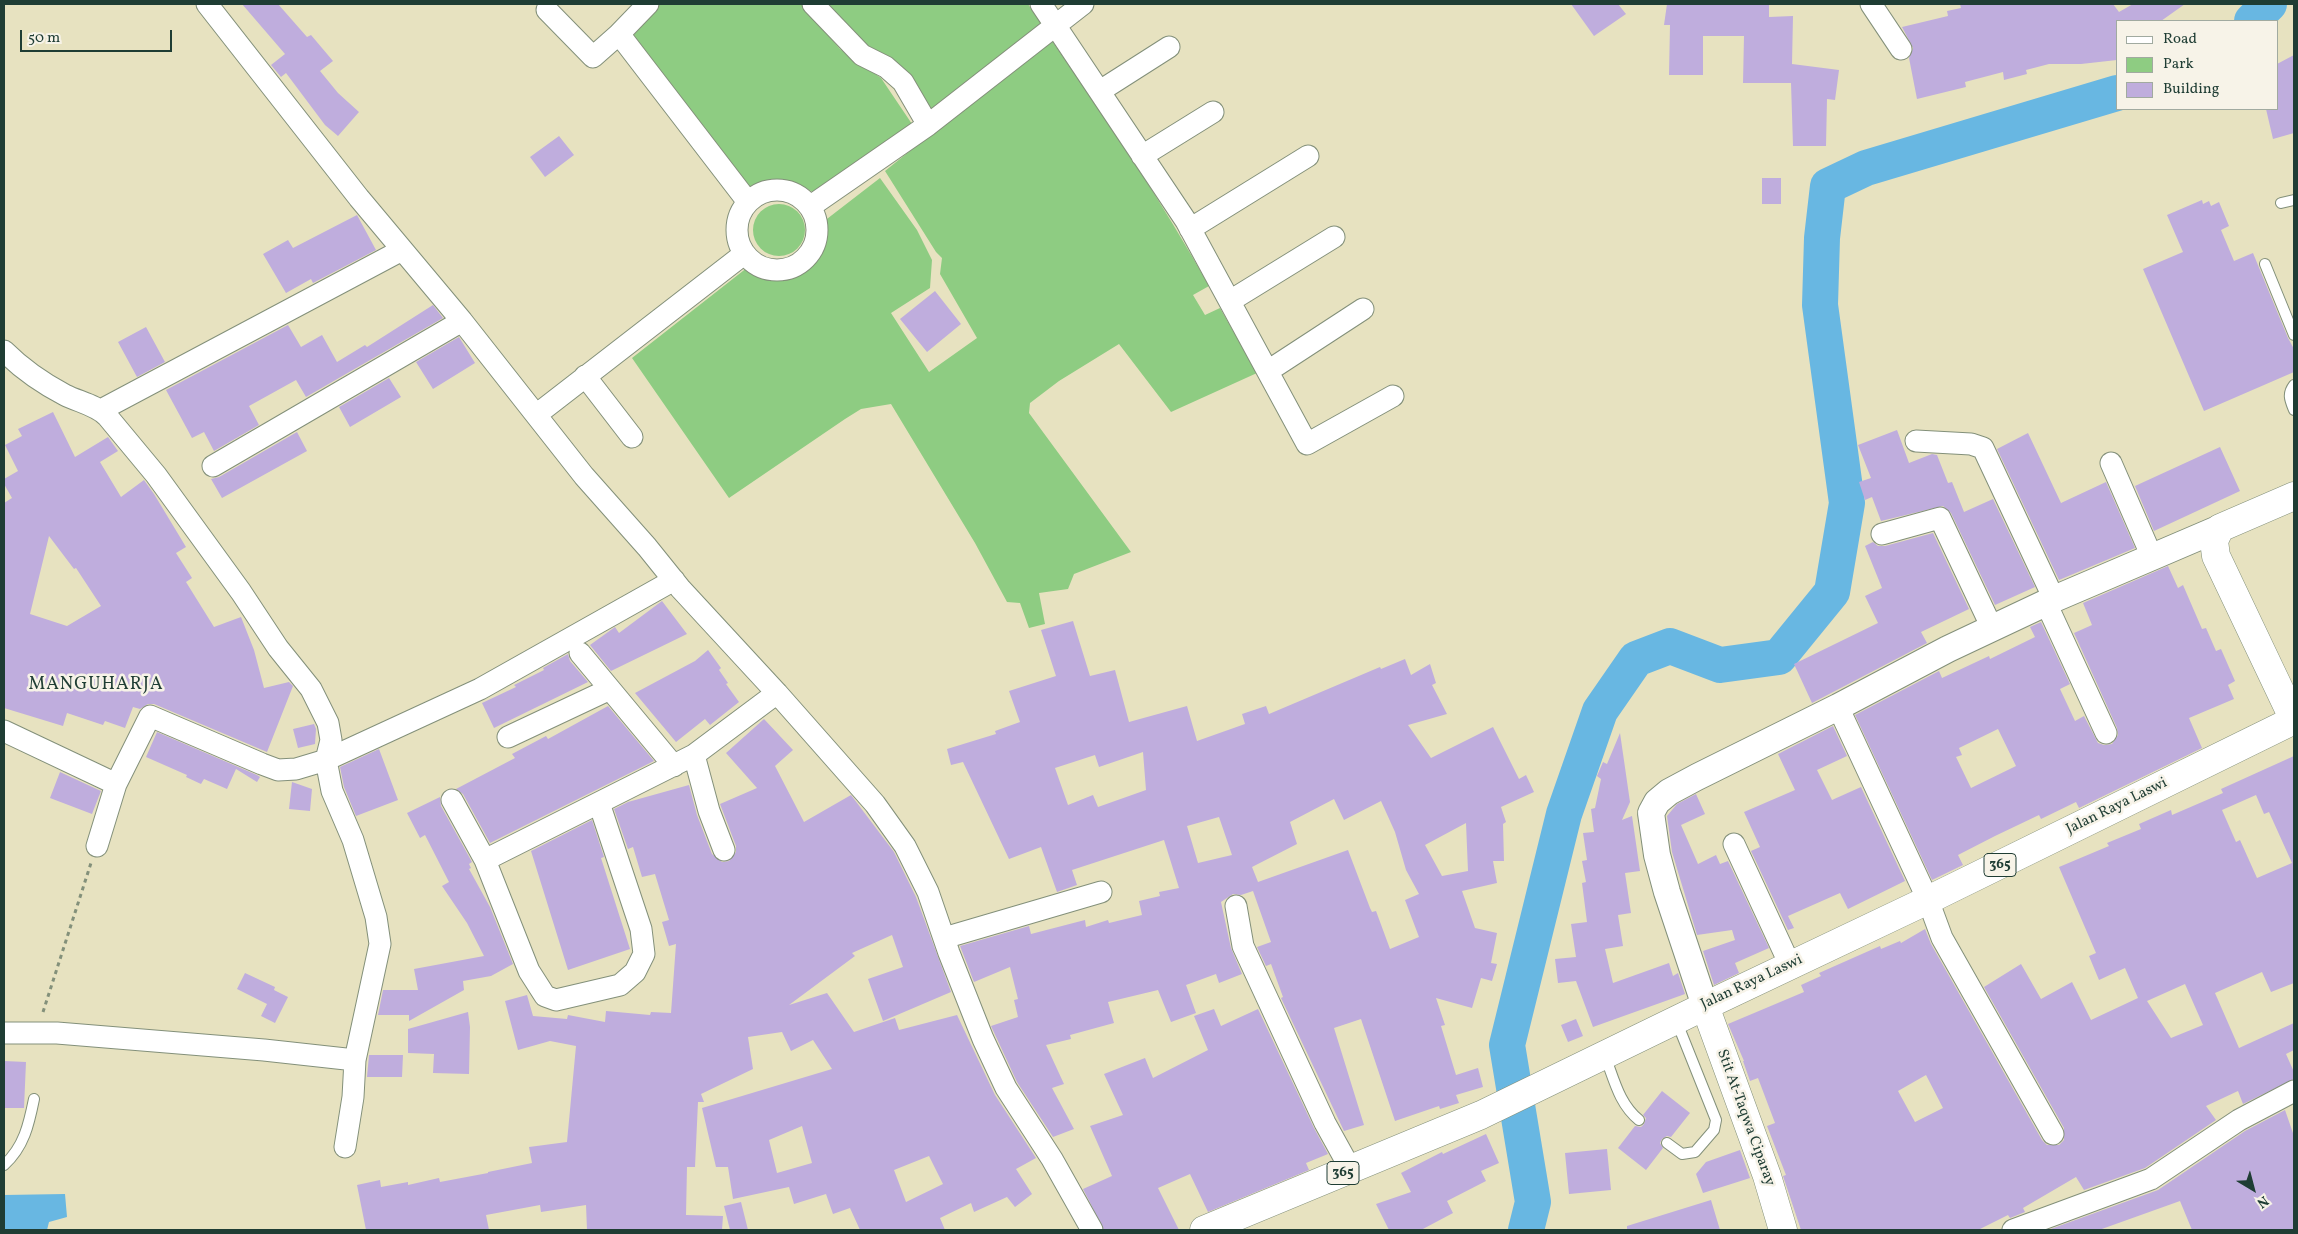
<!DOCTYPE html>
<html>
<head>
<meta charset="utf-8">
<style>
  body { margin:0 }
  #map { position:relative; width:2298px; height:1234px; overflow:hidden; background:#e7e2c0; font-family:Vollkorn,serif }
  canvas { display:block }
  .frame { position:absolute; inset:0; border:5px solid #1f3d34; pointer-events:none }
  .legend { position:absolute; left:2116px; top:20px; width:162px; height:90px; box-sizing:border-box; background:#f7f3e8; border:1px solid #a1aaa0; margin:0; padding:6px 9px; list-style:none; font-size:15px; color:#1f3d34 }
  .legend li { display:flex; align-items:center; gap:10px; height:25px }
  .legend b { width:25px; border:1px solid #a1aaa0 }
  .north { position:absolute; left:2228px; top:1164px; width:50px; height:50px; -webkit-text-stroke:4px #f7f3e8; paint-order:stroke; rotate:143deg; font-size:14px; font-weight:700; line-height:20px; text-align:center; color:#1f3d34 }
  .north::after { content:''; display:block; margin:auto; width:18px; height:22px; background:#1f3d34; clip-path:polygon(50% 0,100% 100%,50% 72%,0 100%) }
  .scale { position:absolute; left:20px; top:30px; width:152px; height:22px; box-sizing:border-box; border:2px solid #1f3d34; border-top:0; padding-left:6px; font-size:15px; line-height:18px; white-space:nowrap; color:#1f3d34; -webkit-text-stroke:4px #f7f3e8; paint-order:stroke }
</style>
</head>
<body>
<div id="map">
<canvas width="2298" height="1234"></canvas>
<div class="frame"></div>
<ul class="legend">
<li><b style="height:6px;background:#fff"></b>Road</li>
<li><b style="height:14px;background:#8ecc82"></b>Park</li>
<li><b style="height:14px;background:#bfaddd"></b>Building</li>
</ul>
<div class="north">N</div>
<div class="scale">50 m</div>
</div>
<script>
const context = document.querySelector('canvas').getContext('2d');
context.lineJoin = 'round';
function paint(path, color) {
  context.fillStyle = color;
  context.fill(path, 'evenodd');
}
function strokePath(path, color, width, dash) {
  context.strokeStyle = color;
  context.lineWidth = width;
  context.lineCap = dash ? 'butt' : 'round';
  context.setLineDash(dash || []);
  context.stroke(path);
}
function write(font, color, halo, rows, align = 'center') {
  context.font = font + ' Vollkorn,serif';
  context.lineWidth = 5;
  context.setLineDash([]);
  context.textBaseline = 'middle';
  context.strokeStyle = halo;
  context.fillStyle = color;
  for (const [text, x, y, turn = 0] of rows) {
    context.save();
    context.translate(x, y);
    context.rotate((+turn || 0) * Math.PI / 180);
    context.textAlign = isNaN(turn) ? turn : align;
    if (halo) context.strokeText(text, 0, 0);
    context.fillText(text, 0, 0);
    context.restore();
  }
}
paint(new Path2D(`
  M655 4H801L840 49 881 78 912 124 814 193C790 177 775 179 748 189L634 36 635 23Z
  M830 4H1028L1042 25 935 111 927 106 872 54 828 6Z
  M1050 38C1106 118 1161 200 1209 286L1193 295 1205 315 1220 308 1257 373 1171 412 1119 344 1059 381 1030 403 1029 413 1131 552 1074 574 1068 589 1039 593 1045 624 1029 628 1020 603 1007 602 975 543 891 404 861 409 845 419 729 498 632 358 748 267 752 266 769 276 783 279 808 270 822 249 826 237 823 222 880 178 917 230 932 260 930 288 891 313 929 372 977 338 940 274 942 258 936 252 885 171Z
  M753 230a26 26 0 1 1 52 0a26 26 0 1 1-52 0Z`), '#8ecc82');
paint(new Path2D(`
  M65 1194 67 1217 49 1222 47 1230H4V1195Z`), '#68b7e2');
strokePath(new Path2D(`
  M2252 21 2269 4
  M1526 1230 1533 1202 1507 1045 1564 814 1600 711 1636 659 1670 646 1720 665 1779 657 1832 592 1847 503 1820 305 1822 238 1828 186 1866 168 2117 93`), '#68b7e2', 36);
paint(new Path2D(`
  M242 4H278L307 37 311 35 333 61 320 71 338 93 359 112 338 136 325 125 286 73 281 77 271 65 285 54Z
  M1571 4H1618L1626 14 1594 36Z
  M1667 4H1769V17L1793 16 1792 64 1839 70 1835 100 1827 99 1826 146H1793L1791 83H1743L1744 36H1703V75H1669L1670 25H1664Z
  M1960 4H2113L2119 12 2133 4H2185L2161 21H2117V60L2081 64H2049L2026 70 2027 74 2004 80 2003 72 1965 82 1966 87 1917 99 1909 58 1913 48 1902 27 1948 16 1947 11 1961 8Z
  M2294 55V133L2273 139 2266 109H2277V64Z
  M559 136 574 155 545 177 530 157Z
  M1762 178H1781V204H1762Z
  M2202 200 2203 204 2209 201 2211 206 2219 202 2229 226 2221 230 2234 261 2253 253 2288 338 2294 349V372L2204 411 2143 269 2183 252 2167 215Z
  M357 215 376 250 313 283 311 279 286 293 263 254 288 240 293 248Z
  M935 291 961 324 927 352 900 319Z
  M433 305 443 318 306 397 296 380 249 406 259 425 214 451 204 432 192 438 166 390 288 325 301 347 322 335 337 362 365 345 367 347Z
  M146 327 165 362 137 377 118 342Z
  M459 337 475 363 433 389 416 362Z
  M389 378 401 397 350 427 339 407Z
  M53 412 75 457 108 437 118 451 100 462 121 497 144 480 154 494 186 547 176 553 192 578 186 582 214 627 241 617 254 650 264 688 289 682 293 686 267 752 154 704H148L140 709 133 707 125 728 105 721 103 725 67 713 63 726 4 708V503L12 498 4 484V479L18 471 5 445 22 436 18 429ZM49 536 74 569 76 568 101 606 67 626 30 614Z
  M1897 430 1909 463 1932 454 1937 455 1948 483 1952 482 1964 512 1993 499 2035 587 1995 605 1951 513 1943 506 1881 521 1872 497 1865 500 1859 482 1871 478 1858 445Z
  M297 432 307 451 222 498 211 479 219 477Z
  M2028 433 2061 503 2106 482 2135 548 2059 580 1997 449Z
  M2220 447 2240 491 2154 531 2135 486Z
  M1933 533 1969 609 1921 632 1927 643 1812 703 1794 664 1878 623 1865 596 1882 588 1865 546 1873 542 1878 546H1885Z
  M2168 566 2178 588 2183 585 2202 629 2206 628 2216 651 2221 649 2235 681 2228 685 2234 699 2189 718 2202 748 2079 808 2076 802 2041 819 2039 815 1995 836 1958 855 1963 865 1932 880 1855 715 1939 671 1942 678 1989 656 1990 659 2035 637 2030 627 2041 622 2070 684 2060 689 2075 721 2084 716 2098 743 2104 745 2112 744 2118 735 2117 728 2074 633 2092 625 2083 603ZM1998 729 2016 766 1971 788 1956 757 1962 755 1959 748Z
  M662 601 687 634 611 671 590 645 615 627 619 633Z
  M1073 621 1090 676 1115 670 1129 722 1187 706 1197 741 1245 724 1242 714 1266 706 1269 714 1380 667 1381 669 1405 659 1411 675 1430 664 1436 683 1432 685 1447 714 1408 725 1431 758 1493 727 1519 779 1526 775 1534 792 1501 807 1506 822 1503 824 1504 861H1493L1497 883 1462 891 1475 928 1497 933 1491 963 1497 964 1492 981 1481 978 1472 1008 1436 998 1445 1025 1441 1026 1456 1075 1478 1068 1483 1087 1456 1095 1459 1103 1440 1109 1439 1106 1395 1121 1361 1019 1334 1028 1364 1125 1344 1131 1281 998 1283 997 1271 964 1266 966 1257 947 1271 942 1253 891 1241 895 1233 894 1221 902 1231 948 1242 974 1219 983 1216 974 1186 985 1196 1013 1171 1022 1158 990 1108 1002 1114 1023 1070 1035 1071 1039 1046 1045 1064 1084 1052 1088 1074 1129 1053 1137 1017 1082 991 1026 1018 1017 1014 1000 1018 999 1010 967 974 982 960 946 1029 926 1031 934 1085 920 1086 927 1108 920 1109 923 1142 915 1139 901 1160 896 1159 892 1179 888 1164 840 1072 870 1077 885 1057 892 1041 847 1009 859 963 762 951 765 947 749 996 734 995 731 1020 722 1009 691 1056 676 1041 630ZM1143 752 1146 790 1098 807 1093 795 1068 805 1055 768 1095 755 1099 767ZM1334 799 1344 820 1381 801 1395 832 1406 870 1419 894 1405 900 1419 937 1390 949 1376 911 1372 912 1370 908 1348 850 1258 882 1252 867 1297 844 1290 822ZM1219 817 1232 855 1198 863 1187 826ZM1466 823 1468 871 1442 876 1425 845Z
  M708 650 721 668 719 670 728 683 726 684 739 702 710 725 705 719 676 742 635 693 695 661Z
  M568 654 570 661 588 682 494 728 482 703 516 687 514 685 544 670 543 668Z
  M608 706 654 761 490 843 463 794 456 789 515 758 512 754 546 736 548 739Z
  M764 719 793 750 775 766 804 822 851 795 894 852 916 897 951 992 883 1021 868 979 903 967 892 935 852 953 855 956 789 1005 827 993 854 1032 895 1018 899 1030 957 1015 995 1095 1036 1158 1016 1169 1032 1194 1015 1207 1007 1197 974 1212 971 1203 940 1218 945 1230H860L850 1208 833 1214 826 1194 794 1204 789 1187 733 1199 728 1167H716L702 1108 832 1069 813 1040 791 1051 782 1032 748 1037 753 1069 701 1094 704 1102H698L695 1167H687L686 1215 723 1216 722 1230H587L586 1205 541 1212 540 1205 486 1215 489 1230H366L357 1185 380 1180 381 1187 408 1182V1185L439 1178 440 1182 488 1173V1172L532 1163 529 1147 567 1142 576 1046 550 1041 518 1050 505 1001 527 995 533 1016 567 1019 568 1015 605 1022 606 1011 650 1015 651 1012 671 1013 676 944 669 946 662 922 669 920 655 874 642 877 633 847 628 849 614 809 628 802 689 785 697 815 712 854 722 862 729 861 736 852V846L720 804 757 788 726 753ZM802 1126 812 1163 777 1173 769 1140ZM929 1156 943 1184 906 1202 894 1170Z
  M314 724 316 729 315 744 298 748 293 729Z
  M1833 726 1847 756 1817 770 1832 800 1861 787 1905 881 1848 909 1840 893 1788 916 1794 928 1788 930 1751 851 1760 847 1744 812 1795 790 1778 754Z
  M157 732 257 775 260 777 257 782 236 769 227 789 204 779 201 784 186 777 187 775 146 757Z
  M1620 733 1630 802 1622 820 1632 816 1640 871 1625 873 1631 913 1618 915 1623 946 1605 949 1613 983 1669 963 1673 976 1678 973 1685 994 1593 1027 1576 981 1558 983 1555 959 1576 957 1571 924 1587 922 1582 883 1586 882 1582 861 1587 860 1583 833 1594 832 1591 809 1595 808 1601 779 1597 776 1603 762 1607 764Z
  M379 749 398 800 356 816 344 787 340 767Z
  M2294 756V983L2271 992 2262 972 2215 993 2239 1048 2294 1023V1050L2286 1054 2294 1072V1079L2243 1104 2238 1091 2206 1106 2216 1120 2145 1168 2084 1190 2076 1177 2023 1208 2025 1212 2010 1218 2008 1215 1978 1230H1801L1783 1176 1786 1175 1767 1126 1775 1123 1758 1078 1750 1081 1743 1061H1744L1728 1024 1804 992 1801 985 1821 976 1819 973 1880 946 1881 949 1900 941 1901 943 1925 929 1931 944 2042 1140 2047 1145H2059L2064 1140V1128L1984 987 2021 964 2041 999 2072 982 2091 1020 2138 998 2125 968 2099 980 2089 956 2096 953 2059 867 2109 846 2107 843 2141 829 2139 824 2171 810 2172 815 2223 793 2221 789ZM2256 795 2264 814 2269 812 2292 863 2257 878 2240 840 2236 842 2222 810ZM2185 984 2203 1025 2171 1038 2147 1001ZM1926 1075 1943 1108 1915 1122 1898 1091Z
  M60 772 101 791 92 814 50 798Z
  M292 782 312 789 310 811 289 809Z
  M1696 794 1705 814 1681 825 1698 864 1716 855 1720 864 1728 861 1769 948 1735 963 1739 973 1714 985 1703 951 1735 940 1732 930 1697 935 1672 852 1667 816 1677 804Z
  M440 797 441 806 472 862 469 864 471 868 469 869 490 907 513 964 491 976 463 981 464 990 409 1021V1015H378L383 990H418L414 969 484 956 467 923 442 886 449 882 425 835 420 838 407 813Z
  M592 820 604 857 601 858 630 949 568 970 531 851Z
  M245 973 275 987 274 990 288 997 275 1023 261 1016 267 1004 237 989Z
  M1214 1009 1221 1026 1258 1009 1314 1128 1328 1154 1306 1163 1309 1170 1208 1212 1190 1174 1158 1188 1179 1230H1104L1083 1189 1112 1176 1090 1126 1123 1115 1104 1074 1145 1058 1153 1078 1208 1050 1194 1016Z
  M468 1012 470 1027 469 1074 433 1073 434 1054 408 1053V1029Z
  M1576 1019 1583 1036 1568 1042 1561 1025Z
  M369 1055H403L402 1077H367Z
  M4 1061 26 1062 24 1108H4Z
  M1662 1091 1690 1113 1671 1137 1667 1136 1662 1139 1660 1143 1663 1148 1646 1170 1618 1148 1635 1126 1641 1127 1644 1124 1646 1118 1643 1115Z
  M2285 1110 2294 1136V1230H2192L2180 1201 2099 1230H2048L2158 1190 2245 1131Z
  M1486 1134 1499 1163 1481 1171 1486 1181 1447 1201 1453 1213 1421 1230H1389L1376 1204 1411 1192 1401 1173 1442 1152 1443 1154Z
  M1607 1149 1611 1190 1569 1194 1565 1153Z
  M1740 1150 1750 1178 1703 1193 1696 1174 1706 1162Z
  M1711 1200 1720 1230H1627V1226Z
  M741 1202 748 1230H730L724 1206Z`), '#bfaddd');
const service = new Path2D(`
  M2281 203 2294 200
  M2265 264 2294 335
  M2294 385C2287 394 2290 400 2294 410
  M1605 1056C1614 1079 1619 1104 1639 1120
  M1667 1143 1682 1154 1695 1152 1714 1130 1716 1120 1676 1020
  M4 1165C24 1147 29 1124 34 1099`);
const minor = new Path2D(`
  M207 4 359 198 462 321 584 476 647 547 680 588 777 693 875 804 905 846 928 892 949 953 983 1039 1006 1088 1052 1159 1092 1230
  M648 4 619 34 748 202
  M813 4 862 55 886 67 903 82 928 125
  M1041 4 1186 221 1307 444 1393 396
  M1871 4 1901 49
  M547 10 593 57 619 34
  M1100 91 1169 47
  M1142 156 1213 112
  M737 230a40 40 0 1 1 80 0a40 40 0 1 1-80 0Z
  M811 206 928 125 1083 4
  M1190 229 1308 156
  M1230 301 1334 237
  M4 351C22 369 42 383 65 395 79 402 96 405 107 416L156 475 241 592 278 648 311 689 328 723 331 740 326 760 332 791 353 840 376 917 380 944 355 1060
  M1268 371 1363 309
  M585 376 632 437
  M101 410 402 250
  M536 415 744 254
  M1916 441 1971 444 1983 448 2054 599
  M2111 463 2152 557
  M213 466 462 321
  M1882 534 1940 518 1992 628
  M2046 603 2106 733
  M580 653 674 766
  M1838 707 1928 900 1942 938 2053 1134
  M4 731 116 784 97 846
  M508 737 610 689
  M694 755 709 811 724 850
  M116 784 150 716 262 764 278 770 296 769 326 760 480 689 674 580
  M452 800 485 860
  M599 803 641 929 644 954 635 972 620 985 556 1000 545 996 529 971 485 860 694 755 777 693
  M1734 844 1790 965
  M1236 906 1243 946 1325 1123 1351 1170
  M944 938 1101 892
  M4 1033H57L264 1050 355 1060 353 1097 345 1147
  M2013 1230 2151 1179 2239 1120 2294 1091`);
const tertiary = new Path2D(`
  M1705 1006 1667 892 1657 855 1651 813 1657 802 1669 792 1697 777 1838 707 1948 649 2054 599 2220 528`);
const secondary = new Path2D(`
  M2294 720 2216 556 2214 541 2220 528 2294 496
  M1705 1006 1767 1176 1783 1230`);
const primary = new Path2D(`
  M1204 1230 1481 1115 1705 1006 1928 900 2294 720`);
strokePath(service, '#83907a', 12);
strokePath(minor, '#83907a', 23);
strokePath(tertiary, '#83907a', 28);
strokePath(secondary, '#83907a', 29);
strokePath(primary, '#83907a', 29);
strokePath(new Path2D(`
  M43 1012 91 863`), '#83907a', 3, [4, 4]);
strokePath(service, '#fff', 10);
strokePath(minor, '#fff', 21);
strokePath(tertiary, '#fff', 26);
strokePath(secondary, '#fff', 28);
strokePath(primary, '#fff', 28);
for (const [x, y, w] of [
  [2000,865,32],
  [1343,1173,32]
]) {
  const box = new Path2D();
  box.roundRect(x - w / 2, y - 11.5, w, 23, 4);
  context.fillStyle = '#f7f3e8';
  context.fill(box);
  strokePath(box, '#1f3d34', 1);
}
write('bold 14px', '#1f3d34', null, [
  ["365",2000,865],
  ["365",1343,1173]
]);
write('15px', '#1f3d34', '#f7f3e8', [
  ["Jalan Raya Laswi",2117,807,-26],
  ["Jalan Raya Laswi",1752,983,-25],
  ["Stit At-Taqwa Ciparay",1745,1118,70]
]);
context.letterSpacing = '1px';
write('18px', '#1f3d34', '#f7f3e8', [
  ["MANGUHARJA",96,686]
]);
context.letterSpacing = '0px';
</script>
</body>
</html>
